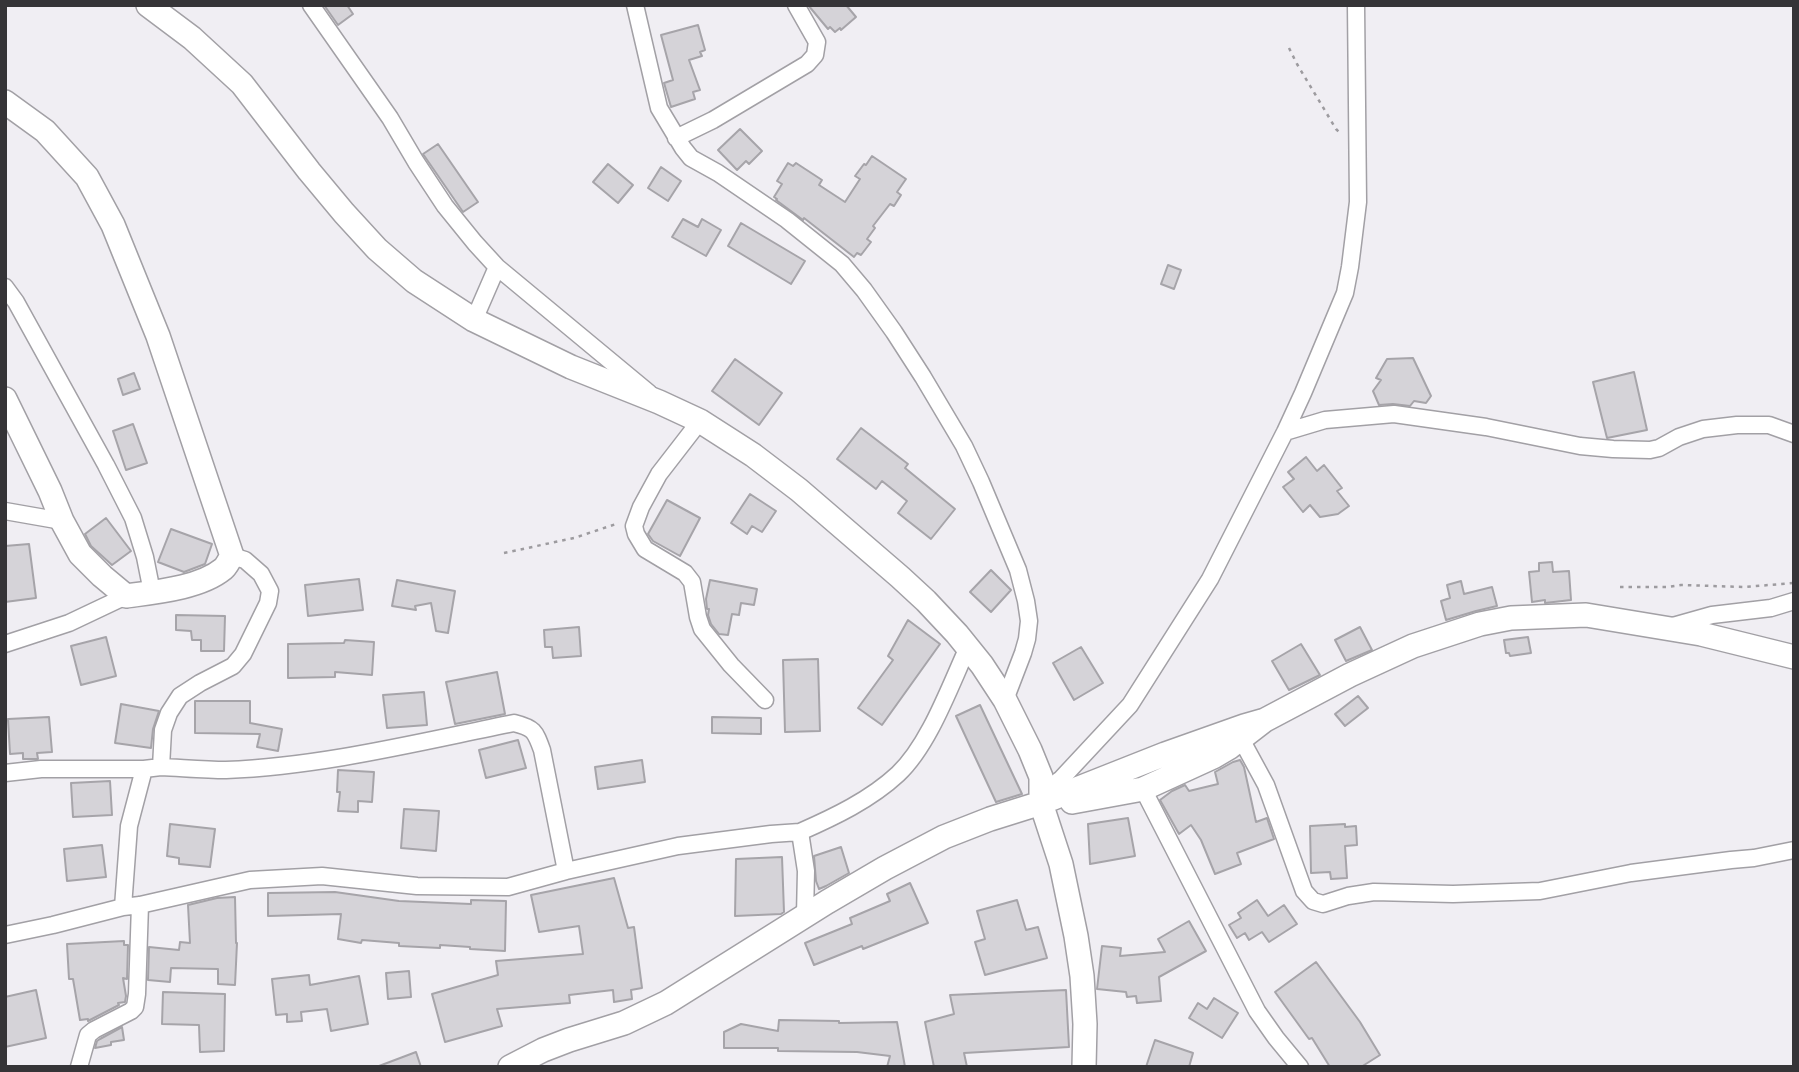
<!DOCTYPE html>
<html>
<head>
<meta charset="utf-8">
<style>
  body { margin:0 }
  #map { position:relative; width:1799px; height:1072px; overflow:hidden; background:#f0eef3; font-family:"Open Sans",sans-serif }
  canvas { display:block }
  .frame { position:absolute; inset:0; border:7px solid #353437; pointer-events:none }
</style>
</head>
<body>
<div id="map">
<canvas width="1799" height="1072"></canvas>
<div class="frame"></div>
</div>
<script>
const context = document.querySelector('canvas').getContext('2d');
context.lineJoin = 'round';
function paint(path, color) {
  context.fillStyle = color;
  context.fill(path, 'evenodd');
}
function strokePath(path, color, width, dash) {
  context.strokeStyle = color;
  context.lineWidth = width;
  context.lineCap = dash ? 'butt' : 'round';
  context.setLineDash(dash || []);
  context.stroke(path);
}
const building = new Path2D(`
  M324 5H347L353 14 338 25Z
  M808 5H846L856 17 841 30 840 28 835 32 830 27 828 29Z
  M698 25 705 50 700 52 702 56 689 60 700 90 693 92 695 99 671 107 664 83 673 80 661 35Z
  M740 129 762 151 749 164 746 161 737 170 718 150Z
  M438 144 478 202 463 212 423 154Z
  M872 156 906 179 897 192 901 195 894 206 890 204 873 226 875 228 867 239 871 242 861 255 857 253 854 257 804 218 803 220 776 200 777 199 774 197 782 184 777 181 788 163 793 166 796 163 822 180 819 185 845 202 860 179 855 176 864 164 866 165Z
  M608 164 633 185 618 203 593 182Z
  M661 167 681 181 668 201 648 188Z
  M683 219 698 227 702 219 721 230 706 256 672 237Z
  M741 223 805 261 791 284 728 246Z
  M1168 265 1181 270 1174 289 1161 284Z
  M1413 358 1431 396 1426 403 1414 401 1410 406 1393 404 1379 405 1373 391 1381 380 1376 378 1387 359Z
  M735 359 782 393 759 425 712 391Z
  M1634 372 1647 430 1607 438 1593 382Z
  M134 373 140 389 123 395 118 379Z
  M133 424 147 463 126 470 113 431Z
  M861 428 908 464 905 468 955 509 931 539 898 513 907 501 882 481 876 489 837 459Z
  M1306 457 1317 471 1324 465 1342 488 1337 491 1349 506 1338 514 1320 517 1310 505 1303 512 1283 487 1294 479 1288 472Z
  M750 494 776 511 762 532 752 526 747 534 731 523Z
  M667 500 700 518 680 556 653 541 648 534Z
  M106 518 131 551 112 565 91 546 85 534Z
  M171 529 212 544 205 564 184 572 158 562Z
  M29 544 36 598 5 602V546Z
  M1552 562 1553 572 1569 571 1571 600 1545 603V600L1532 602 1529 572 1539 571V563Z
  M991 570 1011 590 991 612 970 592Z
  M359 579 363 610 308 616 305 585Z
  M397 580 455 591 448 633 436 631 431 603 415 606 416 610 392 606Z
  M710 580 757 589 754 605 741 603 739 615 732 614 728 635 719 634 711 624 708 615 709 609H707L706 599Z
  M1461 581 1464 594 1492 587 1497 606 1476 611 1446 620 1441 601 1450 598 1447 585Z
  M176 615 225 616 224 651H201V640H192L191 631 176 630Z
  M908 620 940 644 882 725 858 708 893 660 888 656Z
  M579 627 581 656 553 658 552 647H545L544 630Z
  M1360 627 1372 650 1346 661 1335 640Z
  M106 637 116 676 81 685 71 646Z
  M1528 637 1531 653 1510 656 1509 653H1506L1504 640Z
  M345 640 374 642 372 675 335 672V677L288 678V644L344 643Z
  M1301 644 1320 675 1289 690 1272 661Z
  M1081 647 1103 683 1074 700 1053 663Z
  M818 659 820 731 785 732 783 660Z
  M497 672 505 714 455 724 446 682Z
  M424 692 427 725 387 728 383 695Z
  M1358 696 1368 708 1345 726 1335 714Z
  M195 701H250V723L282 729 278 751 257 747 260 734 195 733Z
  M121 704 159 711 153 729 151 748 115 743Z
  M980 705 1022 794 996 802 956 716Z
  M49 717 52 752 37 753 38 759H23V753L10 754 8 719Z
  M712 717 761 718V734L712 733Z
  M518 740 526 768 486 778 479 750Z
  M642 760 645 782 598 789 595 767Z
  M1240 760 1244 767 1256 822 1267 818 1274 839 1237 853 1241 864 1215 874 1201 840 1191 825 1179 834 1160 800 1172 791 1185 785 1189 791 1218 784 1215 772 1233 762Z
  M338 770 374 772 372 802 358 801V812L338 811 340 792H337Z
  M110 781 112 815 73 817 71 783Z
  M404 809 439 811 436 851 401 848Z
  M1128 818 1135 856 1090 864 1088 824Z
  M170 824 215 829 210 867 179 864V858L167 856Z
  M1345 824V827L1356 826 1357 845 1345 846 1347 878 1331 879 1330 872 1311 873 1310 826Z
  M102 845 106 877 67 881 64 849Z
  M841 847 849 873 826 886 819 889 816 881 814 856Z
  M782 857 784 912 781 914 735 916 736 859Z
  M614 878 628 928 634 927 642 988 631 990 632 999 614 1002 613 990 569 995 570 1003 497 1009 502 1026 445 1042 432 994 498 975 496 961 583 954 579 926 539 932 531 895Z
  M910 883 928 923 863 949 862 946 814 965 805 943 852 924 850 918 890 901 887 894Z
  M335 892 399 901 471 904V900L506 901 505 951 470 949V947L440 945V948L399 946V943L362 940 361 943 338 939 341 914 268 916V893Z
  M235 897 236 943H237L235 985 218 984V969L171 968 170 982 148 980 149 947 179 950 180 942 190 943 188 905 217 898Z
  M1017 900 1026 930 1038 927 1047 958 985 975 975 942 985 939 977 911Z
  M1257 900 1268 916 1284 905 1297 924 1269 942 1262 932 1249 940 1245 933 1237 938 1229 925 1241 918 1238 913Z
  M1189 921 1206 951 1159 977 1161 1001 1137 1003 1136 996 1127 997 1126 992 1097 989 1102 946 1121 948 1120 956 1165 952 1158 939Z
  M124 941V945H128L127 979 123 978 126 996 125 1002 118 1003 119 1005 88 1021V1019L80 1020 73 979H69L67 944Z
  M1316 962 1360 1022 1380 1055 1361 1067H1330L1312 1038 1309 1039 1275 992Z
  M409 971 411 997 388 999 386 973Z
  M309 975 310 985 359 976 368 1024 331 1031 327 1009 301 1012 302 1021 287 1022V1014L276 1015 272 979Z
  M36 990 46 1038 5 1047V997Z
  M1066 990 1069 1047 964 1053 967 1067H934L925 1022 954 1014 950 995Z
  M163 992 225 994 224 1051 200 1052 199 1025 162 1024Z
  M1214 998 1238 1013 1222 1038 1189 1018 1198 1003 1207 1009Z
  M779 1020 839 1021V1023L897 1022 905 1067H887L890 1056 857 1052 778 1051V1048H724V1032L741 1024 778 1031Z
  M122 1027 124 1040 111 1042V1045L95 1048 97 1041 100 1039Z
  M1155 1040 1193 1053 1189 1067H1146Z
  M416 1052 421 1067H379V1066Z`);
paint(building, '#d5d3d8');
strokePath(building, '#a6a4a9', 2);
const street = new Path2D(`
  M311 5 390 118 416 162 445 206 475 243 497 267 649 393
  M635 5 659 108 683 148 691 158 718 173 787 220 842 264 864 290 894 332 923 377 964 446 981 482 1018 570 1026 601 1029 621 1027 639 1023 653 1005 700
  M676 138 713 120 807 64 815 55 817 42 796 5
  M5 287 16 302 106 465 133 518 145 557 152 592
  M474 320 497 267
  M700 421 659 474 641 507 634 526 636 534 645 549 685 573 692 582 698 617 702 629 731 665 765 700
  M1285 432 1325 420 1394 414 1486 427 1580 446 1613 449 1650 450 1659 448 1679 437 1703 429 1737 425H1769L1794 434
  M5 511 62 521
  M1673 626 1712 615 1771 608 1794 601
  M5 644 69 623 126 596
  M1241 739 1266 785 1304 891 1313 901 1323 904 1348 896 1374 892 1453 894 1540 891 1631 873 1731 860 1754 858 1794 850
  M161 767C183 768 205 770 226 770 324 766 419 742 514 723 534 728 535 731 542 750L566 871
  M5 773 41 769H144
  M1143 789 1257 1011 1276 1038 1300 1067
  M1042 790 1054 784 1061 779 1130 705 1210 579 1285 432 1303 393 1345 293 1350 267 1358 202 1356 5
  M800 832C834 817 870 800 898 774 929 745 950 686 968 647
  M123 907 129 826 144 769 161 767 163 730 169 713 180 696 200 683 233 666 243 654 268 603 270 591 261 574 245 560 232 556
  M5 935 53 925 123 907 140 905 250 880 322 876 417 886 508 887 566 871 678 846 771 834 800 832 806 871 805 915
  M79 1067 88 1035 94 1030 131 1011 135 1007 137 994 140 905`);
const secondary = new Path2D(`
  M148 5 192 38 242 84 309 171 344 213 377 249 414 281 474 320 571 367 659 402 700 421 753 455 799 490 900 577 926 601 957 634 982 665 1005 700 1030 750 1041 777V803L1061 864 1076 936 1082 976 1085 1024 1084 1067
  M5 102 45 131 87 177 113 225 158 336 232 556C229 560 227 566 223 569 200 588 155 592 126 596L102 576 80 554 62 521 50 491 5 399
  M1072 802 1143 789 1213 757 1230 747 1265 720 1350 675 1413 646 1480 624 1511 618 1586 615 1701 634 1794 657
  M510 1067 543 1050 569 1040 624 1023 666 1003 827 902 885 868 944 837 990 819 1041 803 1165 754 1244 726 1265 720`);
strokePath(street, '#a2a0a5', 19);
strokePath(secondary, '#a2a0a5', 26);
strokePath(new Path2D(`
  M1289 48 1297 64 1336 129 1341 134
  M504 553 574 538 619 523
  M1620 587H1667L1681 585 1744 587 1794 583`), '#9d9b9f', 2.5, [3.5, 5]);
strokePath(street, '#fff', 16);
strokePath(secondary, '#fff', 23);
</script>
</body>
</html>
